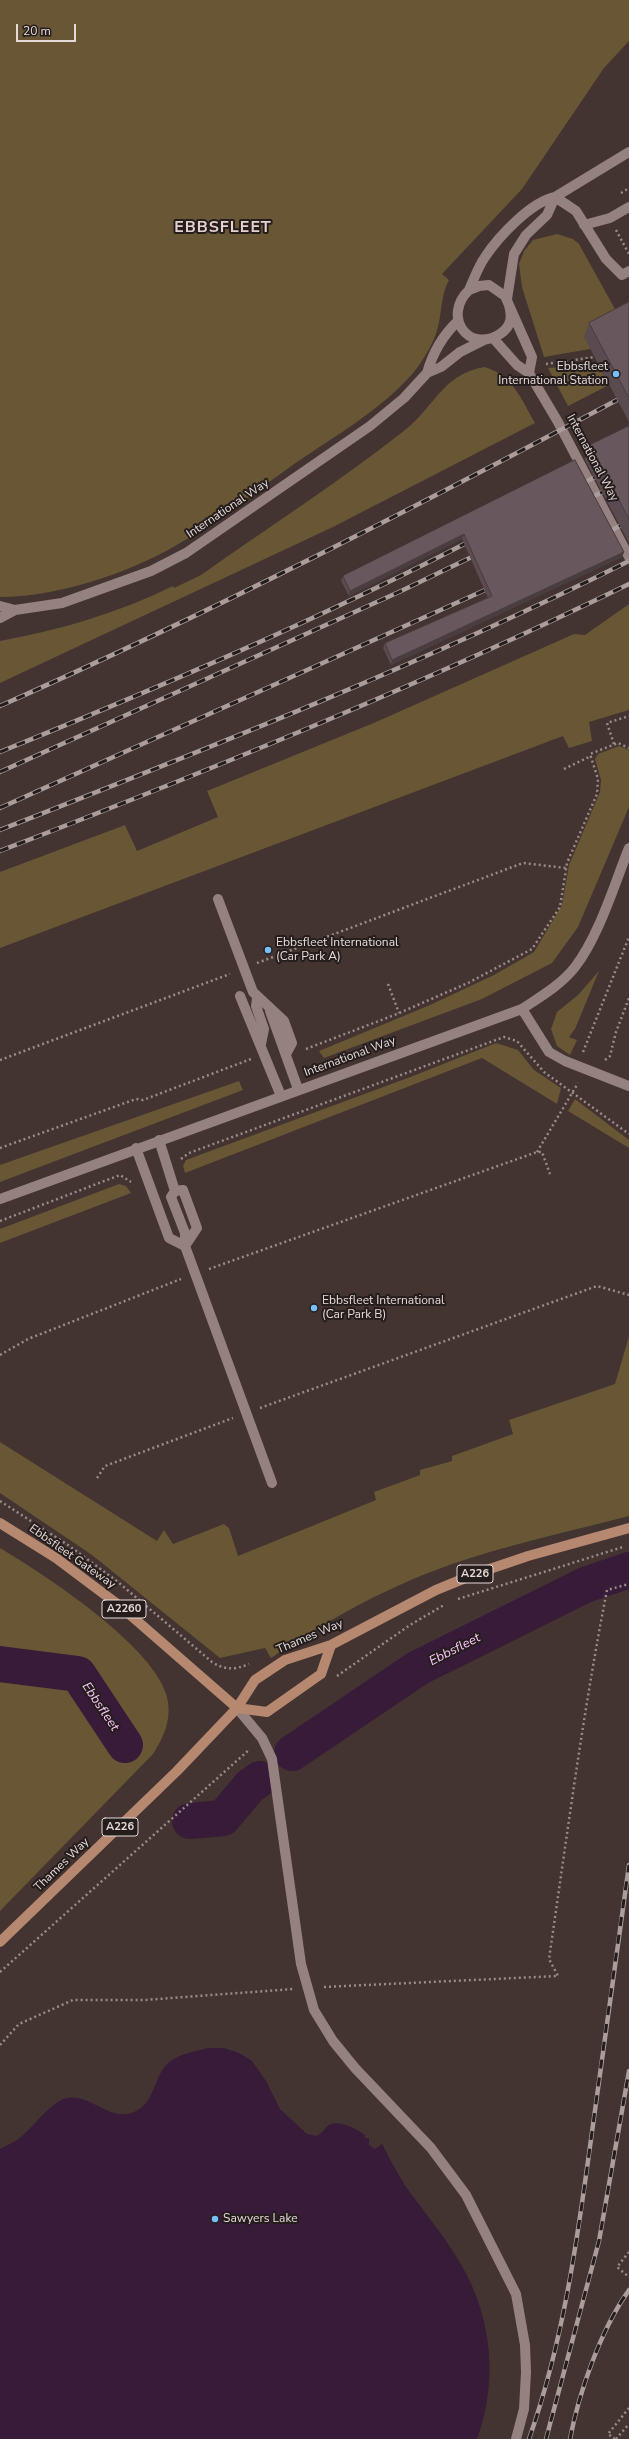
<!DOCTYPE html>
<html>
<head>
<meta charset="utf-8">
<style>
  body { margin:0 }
  #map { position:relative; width:629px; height:2439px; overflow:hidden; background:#433331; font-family:"Nunito Sans",sans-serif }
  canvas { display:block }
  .scale { position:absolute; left:16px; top:24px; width:60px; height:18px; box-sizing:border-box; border:2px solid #e5dad9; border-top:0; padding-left:5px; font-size:12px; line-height:14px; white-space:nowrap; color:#e5dad9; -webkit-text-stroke:3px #241d1c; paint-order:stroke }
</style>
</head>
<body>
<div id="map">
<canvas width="629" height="2439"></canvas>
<div class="scale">20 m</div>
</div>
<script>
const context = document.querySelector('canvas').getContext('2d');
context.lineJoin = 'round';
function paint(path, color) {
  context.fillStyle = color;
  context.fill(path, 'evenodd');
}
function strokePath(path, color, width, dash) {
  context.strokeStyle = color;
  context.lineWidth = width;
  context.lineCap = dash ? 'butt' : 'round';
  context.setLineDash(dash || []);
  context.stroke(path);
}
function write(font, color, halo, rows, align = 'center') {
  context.font = font + ' "Nunito Sans",sans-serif';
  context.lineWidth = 4;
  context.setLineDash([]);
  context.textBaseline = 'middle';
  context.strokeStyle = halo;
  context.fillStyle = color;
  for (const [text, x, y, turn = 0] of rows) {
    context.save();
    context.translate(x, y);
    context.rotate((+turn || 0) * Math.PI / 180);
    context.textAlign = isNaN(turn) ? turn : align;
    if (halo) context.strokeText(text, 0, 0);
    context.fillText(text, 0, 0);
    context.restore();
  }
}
paint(new Path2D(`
  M0 0H629V41L604 68 522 189 442 274 449 280C441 294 442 311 438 327 434 343 424 359 414 372 382 409 337 435 297 462 257 490 218 522 175 546 127 574 56 597 0 597Z
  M557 234 573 239 579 244 620 318 590 349 544 357 522 287 519 264 524 251 533 240Z
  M598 364 609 385 568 406 548 368Z
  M484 367C512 374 522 400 535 423L333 527 0 683V641C60 630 118 613 173 586L174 588 201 575C269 527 340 481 405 430 435 406 442 375 484 367Z
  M629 604V710L589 722 592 741 569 748 563 736 0 948V872L125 825 137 851 218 817 207 791 376 722 574 634 585 635Z
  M619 746 629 750V807L578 927 552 963 482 999 324 1058 319 1051 430 1005 494 975 534 952 562 905 569 865 600 792 601 780 595 759 598 754Z
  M599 971 575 1029 569 1037 577 1040 570 1055 557 1046 551 1029 557 1012 578 995Z
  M496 1043 518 1050 534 1070 561 1088 557 1104 482 1058 185 1173 183 1166 186 1160 413 1076Z
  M239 1081 243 1090 0 1182V1165Z
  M575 1099 629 1140V1148L568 1111Z
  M119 1184 126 1186 131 1193 0 1243V1229Z
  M629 1336V1516C556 1535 481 1550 411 1580 362 1601 315 1628 271 1658L265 1648 220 1658 92 1555 0 1493V1442L157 1541 164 1530 173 1544 224 1524 229 1528 238 1556 376 1500 374 1492 420 1475V1470L452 1461V1456L513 1434 509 1420 615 1384Z
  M0 1548C44 1574 152 1645 166 1694 173 1715 165 1736 153 1754L0 1911Z`), '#685635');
paint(new Path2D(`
  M208 2048H224L239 2053 252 2061 266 2081 280 2109 307 2134 317 2136C322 2133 325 2128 329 2125 339 2119 357 2129 365 2135V2138H369V2145L375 2149 382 2144C389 2157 396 2171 404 2184 420 2207 439 2229 454 2253 491 2309 500 2376 477 2439H0V2149C7 2145 15 2142 21 2137 34 2126 52 2101 67 2098 92 2094 108 2122 134 2112 155 2103 153 2080 166 2065 177 2054 193 2052 208 2048Z`), '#381b38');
strokePath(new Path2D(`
  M0 1664 78 1674 125 1745
  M292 1753 418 1668 585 1585 629 1570
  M190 1821 223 1818 250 1786 260 1779`), '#381b38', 36);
strokePath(new Path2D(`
  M621 193 629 188
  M616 230 629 254
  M546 364 595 357
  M614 744 607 723 629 716
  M564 769 591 756
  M257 963 523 863 566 868
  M388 984 399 1013
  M306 1049 397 1014 468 983 532 949 560 907 567 863 597 794 598 779 590 754 618 743 629 748
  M583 1052 629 937
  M0 1060 230 974
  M605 1060 610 1056 616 1032 629 998
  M0 1148 136 1099 143 1100 251 1059
  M537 1152 578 1083
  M181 1159 189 1153 504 1037 517 1041 544 1072 629 1134
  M0 1221 120 1175 131 1182
  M209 1269 537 1152H542L550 1174
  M0 1355 28 1339 181 1279
  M260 1408 597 1286 629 1295
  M97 1478 105 1466 233 1418
  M0 1501 68 1545 118 1582 212 1662C224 1670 235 1670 249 1664
  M458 1599 623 1547
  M337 1676 410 1625 444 1605
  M0 1972 250 1749
  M324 1987 558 1976 549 1959C567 1836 583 1712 607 1590L629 1584
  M0 2045 19 2024 73 2000H144L293 1989
  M629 2252 617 2267 629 2277
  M615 2439 608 2434 629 2408
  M616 2439 629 2424`), '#998c8a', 2.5, [2, 3]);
strokePath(new Path2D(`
  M555 197 576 211 606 259 622 275 629 271
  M584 225 610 218 629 207
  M469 290C474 279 478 267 485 257 499 236 531 202 555 197L629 152
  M507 299 514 254 526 235 547 215 555 197
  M509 305C512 317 512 326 500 334 468 354 442 316 469 290L479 286 489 285 505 296 532 357 529 373
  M493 338 517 365 529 373 558 422 629 557
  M427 373C433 352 442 336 458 321
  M0 606 15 610 62 603 151 571 186 553 370 426 404 398 427 373 441 367 460 352 484 340
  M0 618 15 610
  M218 899 253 992 284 1021 292 1043 286 1054
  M240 996 281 1096
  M257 998 256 1006 264 1029 261 1044
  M522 1009 549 1052 565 1061 629 1086
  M270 1011 298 1089
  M159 1140 175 1191 171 1197 185 1233V1246L272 1483
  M136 1148 169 1238 185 1246
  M175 1191 183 1190 197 1228 185 1246
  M0 1199 522 1009C540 997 561 985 575 967 599 936 614 885 629 848
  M237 1708 262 1738 272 1759 301 1964 314 2010 333 2041 355 2068 431 2148 466 2195 516 2294 525 2345 526 2372 524 2409 516 2439`), '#958280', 10);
strokePath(new Path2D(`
  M0 1523 56 1558 120 1606 237 1708
  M237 1708 267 1712 321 1674 331 1645
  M0 1942 177 1771 237 1708 255 1680 285 1660 331 1645 436 1590 475 1574 528 1556 629 1528`), '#b5886f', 10);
const rail = new Path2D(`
  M577 486 604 473
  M584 501 629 479
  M603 535 629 521
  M0 706C210 613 414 508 617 400
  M0 752C160 687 320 619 474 539
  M0 772 399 592 480 553
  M0 808 494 586
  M0 830C212 747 425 663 629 561
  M0 851C213 769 424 684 629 584
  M529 2439C564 2340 578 2235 592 2132 604 2043 616 1954 629 1865
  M546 2439 599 2241 629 2071
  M570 2439C579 2392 601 2329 629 2290`);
strokePath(rail, '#aa9d9c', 4.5);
strokePath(rail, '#241d1c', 3, [9]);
paint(new Path2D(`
  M629 302V422L584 337 589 323Z
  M629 426V543L585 460 590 445Z
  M575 460 624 552 622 557 391 665 383 648 385 643 488 598 462 539 349 596 341 581 343 576Z`), '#594b4f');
paint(new Path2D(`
  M464 534 462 539 349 596 350 591Z
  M624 552 622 557 391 665 392 660Z`), '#493d40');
const building = new Path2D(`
  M629 302V398L589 323Z
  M629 426V519L590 445Z
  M575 460 624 552 392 660 385 643 492 596 464 534 350 591 343 576Z`);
paint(building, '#68575c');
strokePath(building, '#493d40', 1);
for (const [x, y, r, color] of [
  [616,374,4,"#75c0f6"],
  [268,950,4,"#75c0f6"],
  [314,1308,4,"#75c0f6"],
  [215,2219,4,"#75c0f6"]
]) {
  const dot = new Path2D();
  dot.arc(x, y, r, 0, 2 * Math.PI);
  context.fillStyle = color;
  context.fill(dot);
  strokePath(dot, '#241d1c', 1.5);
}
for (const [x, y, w] of [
  [475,1574,36],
  [124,1609,44],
  [120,1827,36]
]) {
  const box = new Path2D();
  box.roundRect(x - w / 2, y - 9, w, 18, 3);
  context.fillStyle = '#241d1c';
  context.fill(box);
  strokePath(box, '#e5dad9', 1);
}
write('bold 11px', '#e5dad9', null, [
  ["A226",475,1574],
  ["A2260",124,1609],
  ["A226",120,1827]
]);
write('12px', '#e5dad9', '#241d1c', [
  ["Ebbsfleet",608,367,"right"],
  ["International Station",608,381,"right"],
  ["Ebbsfleet International",276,943],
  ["(Car Park A)",276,957],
  ["Ebbsfleet International",322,1301],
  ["(Car Park B)",322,1315],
  ["Sawyers Lake",223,2219]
], 'left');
write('12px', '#e5dad9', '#241d1c', [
  ["International Way",592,458,62],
  ["International Way",228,509,-34],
  ["International Way",350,1057,-20],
  ["Ebbsfleet Gateway",72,1557,35],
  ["Thames Way",310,1637,-23],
  ["Thames Way",62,1865,-44]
]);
write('italic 13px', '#fdc5fc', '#241d1c', [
  ["Ebbsfleet",455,1650,-27],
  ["Ebbsfleet",100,1707,56]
]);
context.letterSpacing = '1px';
write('bold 16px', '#e6d0ce', '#241d1c', [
  ["EBBSFLEET",223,228]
]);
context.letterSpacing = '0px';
</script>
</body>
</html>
